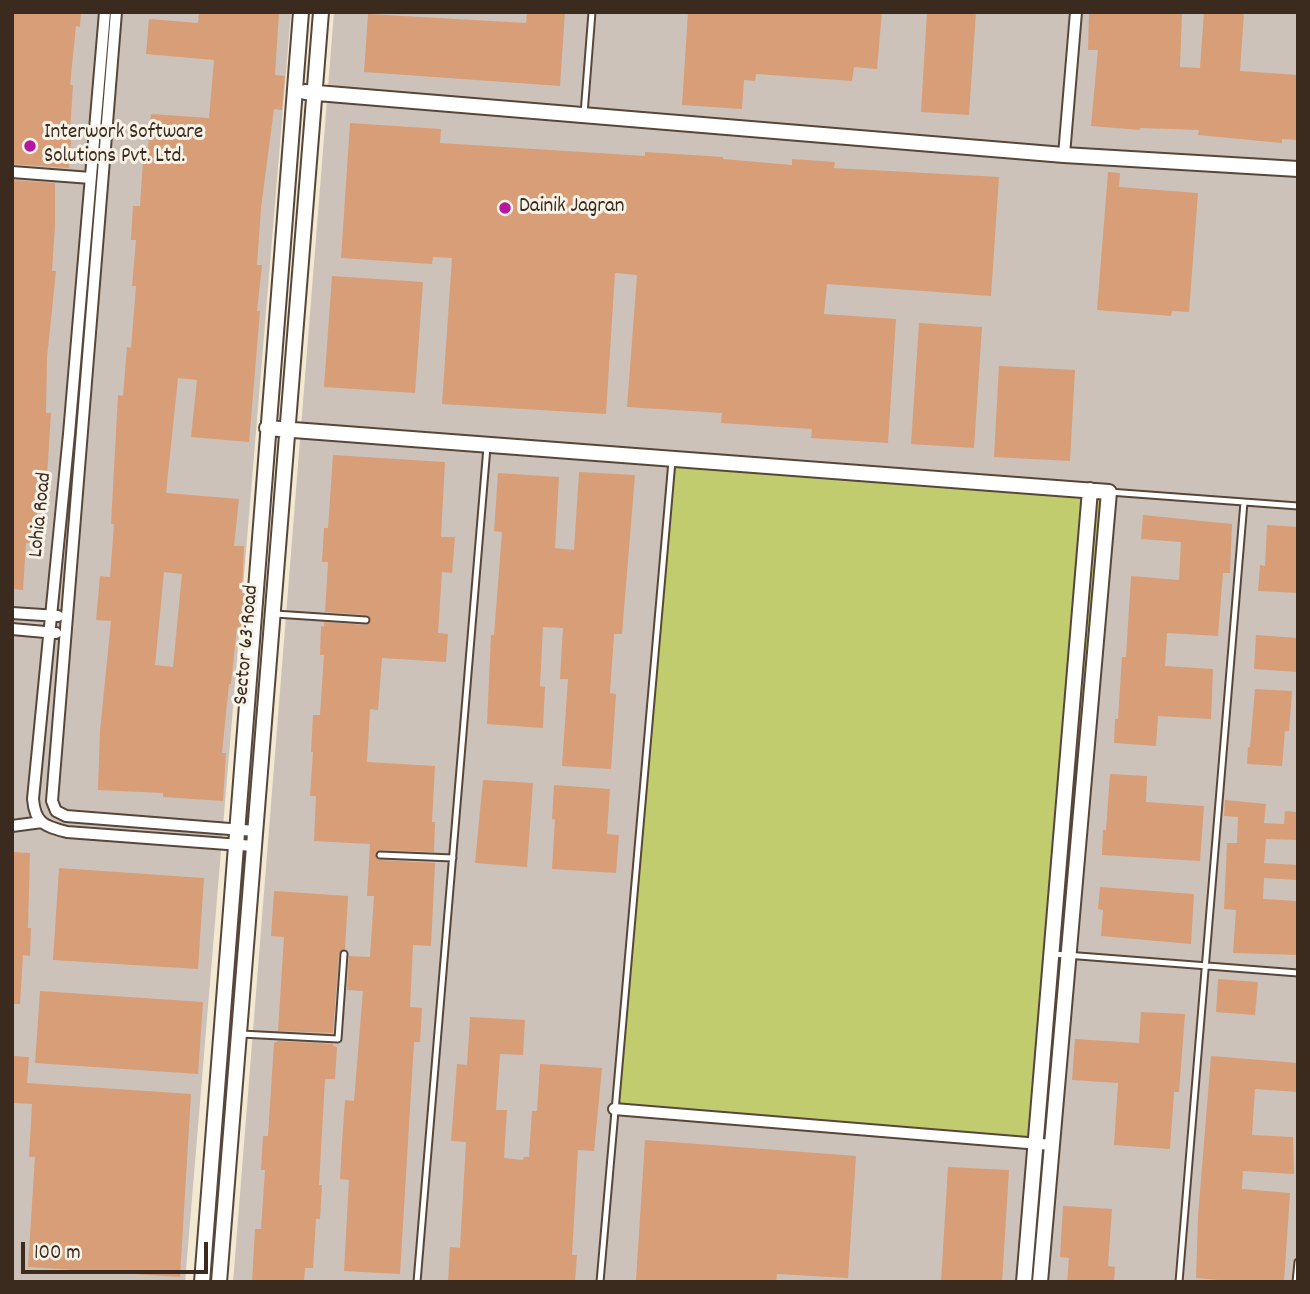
<!DOCTYPE html>
<html>
<head>
<meta charset="utf-8">
<style>
  body { margin:0 }
  #map { position:relative; width:1310px; height:1294px; overflow:hidden; background:#f3e8d1; font-family:Dekko,sans-serif }
  canvas { display:block }
  .frame { position:absolute; inset:0; border:14px solid #3b2a1e; pointer-events:none }
  .scale { position:absolute; left:21px; top:1242px; width:187px; height:32px; box-sizing:border-box; border:4px solid #3b2a1e; border-top:0; padding-left:9px; font-size:21px; line-height:24px; white-space:nowrap; color:#3b2a1e; -webkit-text-stroke:5px #f7f3e8; paint-order:stroke }
</style>
</head>
<body>
<div id="map">
<canvas width="1310" height="1294"></canvas>
<div class="frame"></div>
<div class="scale">100 m</div>
</div>
<script>
const context = document.querySelector('canvas').getContext('2d');
context.lineJoin = 'round';
function paint(path, color) {
  context.fillStyle = color;
  context.fill(path, 'evenodd');
}
function strokePath(path, color, width, dash) {
  context.strokeStyle = color;
  context.lineWidth = width;
  context.lineCap = dash ? 'butt' : 'round';
  context.setLineDash(dash || []);
  context.stroke(path);
}
function write(font, color, halo, rows, align = 'center') {
  context.font = font + ' Dekko,sans-serif';
  context.lineWidth = 6;
  context.setLineDash([]);
  context.textBaseline = 'middle';
  context.strokeStyle = halo;
  context.fillStyle = color;
  for (const [text, x, y, turn = 0] of rows) {
    context.save();
    context.translate(x, y);
    context.rotate((+turn || 0) * Math.PI / 180);
    context.textAlign = isNaN(turn) ? turn : align;
    if (halo) context.strokeText(text, 0, 0);
    context.fillText(text, 0, 0);
    context.restore();
  }
}
paint(new Path2D(`
  M12 12H291L185 1282H12Z
  M334 12H1298V1282H233Z`), '#cdc2b9');
paint(new Path2D(`
  M672 458 1109 492 1035 1144 614 1109Z`), '#c0cc6d');
paint(new Path2D(`
  M13 12H81L80 27 76 26 70 85H73L70 131 72 132 69 168 12 164Z
  M199 12H279L275 75 285 76 282 110 274 109 261 208 257 265H262L257 311H260L249 442 191 437 197 380 178 378 166 493 239 499 234 546H244L242 593H245L241 628 237 627 231 684H229L222 753H226L223 801 163 797V793L98 790 100 731 111 621 96 620 100 576 110 577 114 524H111L118 395 123 396 127 347 131 348 136 286H132L136 240H131L133 206H140L143 161H147L151 114 209 118 214 60 146 54 149 19 198 23ZM164 572 182 574 173 667 155 665Z
  M527 12H565L560 86 364 72 368 14 526 23Z
  M688 12H882L877 69 854 67 852 81 756 74 755 81 744 80 742 109 682 105Z
  M927 12H976L969 115 921 112Z
  M1089 12H1182L1180 67 1200 68 1204 12H1244L1240 71 1298 75V140L1282 139V143L1198 135 1199 130 1140 128V130L1091 126 1098 50H1088Z
  M350 123 441 129 440 143 645 156V152L723 157V159L792 165V159L835 162 834 168 999 177 991 296 827 284 824 314 896 319 888 443 811 438 812 429 721 423 722 413 627 407 637 275 615 273 606 414 442 404 452 258 433 257 432 264 341 258Z
  M1108 172 1120 173 1119 187 1198 193 1189 312 1172 311 1171 316 1097 310Z
  M12 180 55 183V226L52 271H56L47 358 46 413H51L48 461 45 497 38 496 35 543H26L23 590 12 589Z
  M332 276 423 282 415 393 324 387Z
  M919 323 982 327 974 448 911 444Z
  M999 366 1075 370 1070 461 994 457Z
  M333 455 445 462 441 537H455L452 573 442 572 438 633 448 634 446 662 382 658 378 710 370 709 367 762 435 766 432 822H435L434 852 380 850 375 854 380 860 435 863 431 946 413 945 410 1007 422 1008 420 1042H414L400 1274 344 1271 349 1180 340 1179 342 1143 345 1100 354 1101 363 991 347 990 349 956 370 957 374 896H367L370 844 314 841 316 796H310L313 752H311L313 715H320L324 655H320L321 626 324 627V622L366 625 371 620 366 615 325 612 328 562H322L324 528H328Z
  M579 472 635 475 622 634H614L610 693 616 694 611 769 562 766 568 679H560L563 628 543 627 540 686 545 687 543 728 487 724 491 635H494L502 532 494 531 498 473 559 477 555 548 574 550Z
  M1143 515 1232 524 1230 573H1223L1218 636 1167 633 1165 666 1213 669 1211 719 1158 716 1156 746 1114 743 1115 719H1118L1122 657H1126L1131 576 1179 580 1181 542 1141 539Z
  M1267 525 1298 527V593L1258 591 1260 565 1265 566Z
  M1256 635 1298 638V672L1254 669Z
  M1255 689 1292 691 1289 731H1285L1282 766 1247 764 1248 747H1250Z
  M1110 774 1147 776 1146 802 1204 806 1200 861 1102 855 1103 830H1106Z
  M483 780 533 783 527 867 475 863Z
  M554 785 610 789 607 834 619 835 616 873 552 869 555 819H552Z
  M1225 800 1266 804 1264 823 1284 824 1285 811 1298 812V840L1266 839 1264 863 1298 865V880L1264 878 1263 899 1298 901V955L1233 953 1236 910 1224 909 1227 843H1237L1238 817 1224 816Z
  M12 852 30 853 28 928H31L30 956 23 955 20 1004H12Z
  M59 868 204 878 198 969 53 960Z
  M1100 887 1194 894 1191 944 1101 936 1103 910 1098 909Z
  M274 891 348 896 345 949 339 954 333 1033 278 1031 284 937 271 936Z
  M1218 979 1258 982 1255 1015 1216 1012Z
  M40 991 203 1002 198 1074 35 1063Z
  M1141 1012 1185 1014 1179 1092H1174L1170 1149 1114 1145 1118 1083 1072 1080 1075 1039 1139 1043Z
  M470 1017 525 1020 523 1055 500 1054 496 1110H507L504 1158 523 1160 524 1157H529L532 1111H537L540 1064 602 1068 594 1151 578 1150 572 1255H577L575 1282H448L450 1247 460 1248 466 1142 451 1141 457 1064 467 1065Z
  M278 1041 333 1044V1046L337 1047 335 1079H325L319 1185H322L320 1219H316L313 1268H305L304 1282H252L255 1229H261L265 1170H261L263 1136H268L274 1043Z
  M12 1056 29 1057 27 1083 191 1094 180 1277 28 1267 35 1157H29L32 1104 12 1103Z
  M1211 1056 1298 1063V1092L1255 1089 1252 1135 1293 1137 1294 1174 1243 1171 1242 1189 1290 1193 1284 1282H1242L1196 1278 1198 1216Z
  M645 1140 856 1156 848 1278 777 1274 776 1282 636 1280Z
  M948 1167 1009 1170 1002 1282H941Z
  M1063 1206 1112 1209 1108 1266 1115 1267 1114 1282H1067L1069 1258 1060 1257Z`), '#d89e77');
const service = new Path2D(`
  M584 114 592 12
  M1109 492 1298 506
  M275 614 366 620
  M380 855 453 858
  M1053 954 1298 973
  M241 1034 338 1039 344 954
  M417 1282 487 447
  M600 1282 672 461
  M1179 1282 1244 502
  M1296 1282 1298 1262`);
const minor = new Path2D(`
  M105 12 69 434 33 799C35 824 45 826 67 832L254 846
  M116 12 52 801 56 811 66 816 255 831
  M1064 155 1076 12
  M12 172 91 178
  M12 613 58 616
  M12 629 56 633
  M12 826 42 822
  M614 1109 1052 1145`);
const tertiary = new Path2D(`
  M305 92 1064 155 1298 169
  M267 428 1109 492 1040 1282
  M202 1282 301 12
  M219 1282 321 12
  M1024 1282 1090 490`);
strokePath(service, '#574639', 9);
strokePath(minor, '#574639', 14);
strokePath(tertiary, '#574639', 18);
strokePath(service, '#fff', 5);
strokePath(minor, '#fff', 10);
strokePath(tertiary, '#fff', 14);
for (const [x, y, r, color] of [
  [30,146,7,"#b5179e"],
  [505,208,7,"#b5179e"]
]) {
  const dot = new Path2D();
  dot.arc(x, y, r, 0, 2 * Math.PI);
  context.fillStyle = color;
  context.fill(dot);
  strokePath(dot, '#f7f3e8', 2.5);
}
write('21px', '#3b2a1e', '#f7f3e8', [
  ["Interwork Software",44,134],
  ["Solutions Pvt. Ltd.",44,158],
  ["Dainik Jagran",519,208]
], 'left');
write('21px', '#3b2a1e', '#f7f3e8', [
  ["Lohia Road",42,515,-84],
  ["Sector 63 Road",248,645,-85]
]);
</script>
</body>
</html>
